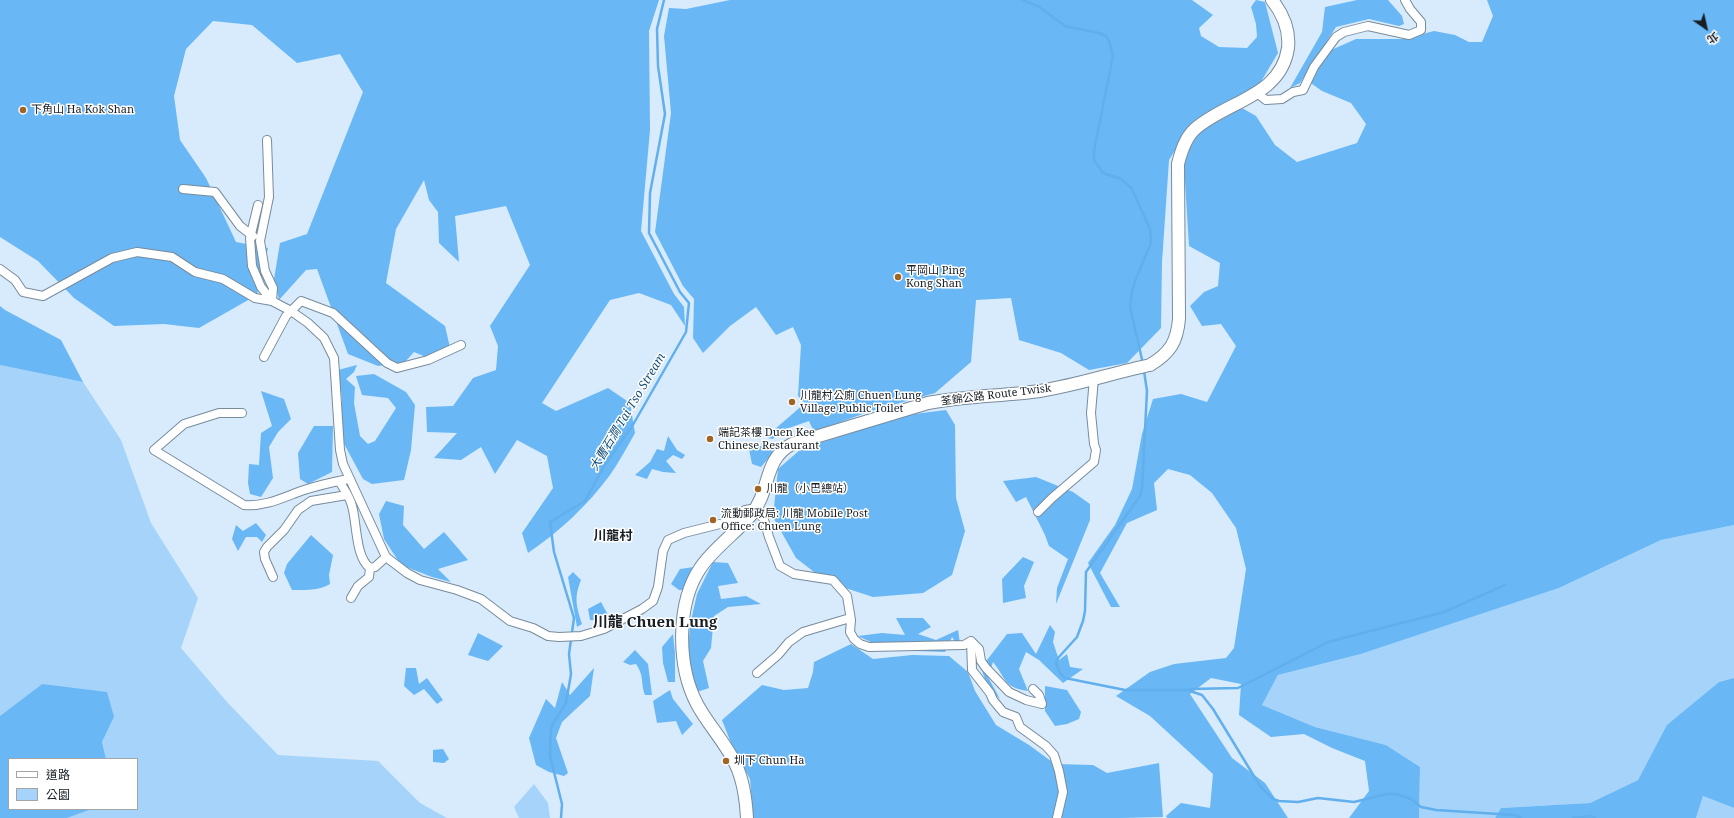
<!DOCTYPE html>
<html>
<head>
<meta charset="utf-8">
<style>
  body { margin:0 }
  #map { position:relative; width:1734px; height:818px; overflow:hidden; background:#d7ebfd; font-family:"Noto Serif","Noto Sans TC",serif }
  canvas { display:block }
  .legend { position:absolute; left:8px; top:758px; width:130px; height:52px; box-sizing:border-box; background:#fff; border:1px solid #a2a5a7; margin:0; padding:5px 7px; list-style:none; font-size:12px; color:#171e24 }
  .legend li { display:flex; align-items:center; gap:8px; height:20px }
  .legend b { width:20px; border:1px solid #a2a5a7 }
  .north { position:absolute; left:1686px; top:8px; width:40px; height:40px; -webkit-text-stroke:3px #fff; paint-order:stroke; rotate:146deg; font-size:11px; font-weight:700; line-height:16px; text-align:center; color:#171e24 }
  .north::after { content:''; display:block; margin:auto; width:14px; height:18px; background:#171e24; clip-path:polygon(50% 0,100% 100%,50% 72%,0 100%) }
</style>
</head>
<body>
<div id="map">
<canvas width="1734" height="818"></canvas>
<ul class="legend">
<li><b style="height:5px;background:#fff"></b>道路</li>
<li><b style="height:11px;background:#a5d3fa"></b>公園</li>
</ul>
<div class="north">北</div>
</div>
<script>
const context = document.querySelector('canvas').getContext('2d');
context.lineJoin = 'round';
function paint(path, color) {
  context.fillStyle = color;
  context.fill(path, 'evenodd');
}
function strokePath(path, color, width, dash) {
  context.strokeStyle = color;
  context.lineWidth = width;
  context.lineCap = dash ? 'butt' : 'round';
  context.setLineDash(dash || []);
  context.stroke(path);
}
function write(font, color, halo, rows, align = 'center') {
  context.font = font + ' "Noto Serif","Noto Sans TC",serif';
  context.lineWidth = 3;
  context.setLineDash([]);
  context.textBaseline = 'middle';
  context.strokeStyle = halo;
  context.fillStyle = color;
  for (const [text, x, y, turn = 0] of rows) {
    context.save();
    context.translate(x, y);
    context.rotate((+turn || 0) * Math.PI / 180);
    context.textAlign = isNaN(turn) ? turn : align;
    if (halo) context.strokeText(text, 0, 0);
    context.fillText(text, 0, 0);
    context.restore();
  }
}
paint(new Path2D(`
  M0 365 83 382 121 440 151 523 198 598 181 648 227 702 278 755 378 761 420 803 447 818H67L92 809H137V759H106L102 742 114 717 42 684 0 716Z
  M1734 525V678L1719 682 1668 725 1638 780 1590 803 1501 808 1495 818H1419L1420 767 1386 745 1315 727 1262 705 1278 675 1361 654 1559 588 1661 540Z
  M534 784 548 803 550 818H519L514 807Z
  M1703 796 1734 808V818H1696Z`), '#a5d3fa');
paint(new Path2D(`
  M0 0H659L649 31 650 130 641 231 674 294 684 307 685 326 671 305 639 293 610 300 542 403 556 411 608 388 630 403 635 433C627 447 619 462 610 475 588 505 559 532 528 553L522 533 553 488 547 456 517 440 495 474 481 447 461 460 434 458 457 433 427 432 426 407 453 406 473 378 496 370 498 346 490 326 530 265 506 206 455 216 459 262 439 243 438 212 429 200 424 180 396 229 386 283 445 326 451 352 431 359 414 352 405 362 378 366 348 354 317 269 306 270 279 300 274 279 280 243 307 234 363 92 340 54 297 63 252 25 213 21 186 49 174 96 180 140 206 178 236 242 268 248 257 295 199 328 164 324 114 326 74 298 38 261 0 237Z
  M730 0H1192L1213 15 1199 28 1201 36 1219 47 1247 48 1257 37 1256 24 1251 7 1256 0 1265 2 1278 53 1259 85 1190 126 1169 160 1162 262 1161 328 1127 363 1089 370 1061 353 1019 340 1011 298 976 300 971 362 935 393 868 412 814 432 809 421 780 431 773 439 768 438 767 436 805 403 798 396 801 345 793 327 776 335 756 307 730 326 703 353 693 338 694 299 683 286 655 232 671 113 664 36 669 8 686 9Z
  M1357 0H1388L1402 16 1404 24 1399 26 1369 19 1336 27 1300 83 1290 88 1322 32 1325 7Z
  M1487 0H1734V525L1661 540 1559 588 1361 654 1278 675 1262 705 1315 727 1386 745 1420 767 1419 818H1349L1369 791 1365 761 1332 748 1304 734 1271 737 1239 715 1241 684 1211 678 1190 694 1232 758 1265 783 1288 818H1167L1166 816 1181 803 1210 808 1213 774 1150 716 1116 696 1150 672 1174 664 1226 658 1234 648 1246 569 1236 528 1212 493 1190 475 1168 469 1154 483 1157 510 1127 523 1100 573 1120 607H1111L1088 563 1115 525 1132 489 1142 434 1153 399 1181 394 1207 402 1236 346 1221 324 1202 326 1190 306 1204 292 1218 286 1220 263 1189 246 1184 165 1188 151 1198 134 1210 126 1242 108 1256 116 1275 145 1297 162 1357 143 1366 124 1351 103 1322 91 1308 81 1329 51 1356 39H1404L1434 31 1455 35 1469 42H1482L1493 16Z
  M0 306 5 310 61 340 83 382 0 365Z
  M357 365 354 372 346 379 355 387 354 403 360 436 368 444 375 441 396 408 388 398 362 395 356 376 374 374 406 392 415 405 411 450 404 480 372 484 363 479 342 440V399L338 370Z
  M261 391 284 399 291 419 278 432 269 447 273 478 261 497 250 494 248 483 249 464 259 465 261 433 272 426Z
  M946 410 955 425 956 498 965 531 952 575 923 593 873 597 827 582 796 558 773 517 778 469 801 449 906 415Z
  M314 426H333L332 472 308 484 300 479 298 453Z
  M668 436 677 450 685 455 682 459 673 455 666 461 676 473 663 472 652 469 647 479 635 475 650 462 657 449 664 451Z
  M755 446 774 447 771 455 761 467 752 464 749 449Z
  M1036 477 1073 492 1090 504V520L1056 604 1057 588 1068 559 1049 546 1045 535 1026 497 1016 502 1003 481Z
  M386 501 404 506 403 525 424 549 444 532 468 560 438 569 451 582 432 577 401 565 384 539 379 514Z
  M256 523 266 535 262 542 257 537H246L238 551 232 539 236 525 243 531Z
  M311 535 333 555 329 575 330 584C319 591 305 590 292 590L284 573 287 564Z
  M1023 557 1034 562 1024 586 1026 598 1003 603 1002 579Z
  M713 562 728 563 738 583 718 586 721 599 746 596 761 604 728 607 714 616 711 648 703 661 709 688 697 692 691 676 688 654 690 625 697 594Z
  M694 567 685 590H679L671 584 680 569Z
  M573 572 581 580C574 598 576 605 582 624L577 627 568 577Z
  M601 602 608 615 606 621 590 620 588 609Z
  M896 618H923L931 627 918 634 936 640 958 630 961 650 952 637 945 652 888 650 858 636 882 633 905 635Z
  M1050 625 1055 632 1053 642 1059 660 1067 654 1070 667 1083 669 1063 683 1039 660 1026 652 1019 669 1028 691C1004 688 1006 678 993 662L988 677 1000 699 988 688 981 668 1007 634 1022 633 1036 654Z
  M478 633 503 646 488 661 468 655Z
  M673 634 675 653V682H668L663 663 662 647Z
  M851 644 873 659 912 655 949 656 968 672 975 691 996 725 1029 745 1055 764 1093 765 1107 773 1159 763 1163 817 1121 818H753L750 779 731 743 722 720 762 685 784 690 808 688 813 672 814 662Z
  M635 650 648 664 652 695H645C640 681 645 678 636 664L630 665 623 662Z
  M406 668H416L419 684 427 678 443 700 437 704 424 689 414 695 404 686Z
  M594 668 590 696 562 722 556 738 568 773 564 776 549 772 536 765 529 738 546 699 555 708 562 682 570 695Z
  M1734 678V808L1703 796 1696 818H1495L1501 808 1590 803 1638 780 1667 725 1719 682Z
  M42 684 107 692 114 717 102 742 106 759H9V809H92L67 818H0V716Z
  M1045 686 1067 690 1081 712 1079 719 1067 724 1055 726 1045 711Z
  M670 690 673 699 693 724 682 735 676 721 657 723 653 701Z
  M443 749 449 759 444 763 433 762V750Z`), '#69b7f5');
strokePath(new Path2D(`
  M1022 0 1038 6 1065 26 1099 33 1106 36 1109 41 1113 56 1094 151V160L1103 173 1121 179 1132 189 1150 229 1151 243 1137 276 1132 291 1130 307 1143 364
  M1144 371 1147 391 1142 488 1140 496 1086 572 1085 611 1083 621 1077 637 1058 658 1056 663 1060 673 1065 678 1125 690H1187L1202 695 1213 709 1260 786 1273 799 1279 801 1298 802 1318 798 1354 802 1387 794H1396L1411 799 1421 807 1436 810 1514 815 1521 818
  M1190 689 1238 688 1328 642 1444 612 1505 585
  M561 818 562 804 550 756 551 727 566 703 571 674 569 654 574 618 554 552 550 522 585 501 603 468 634 423 686 332 689 303 680 292 649 233 650 193 665 114 658 66 657 29 664 0
  M1573 818 1591 816 1595 818`), '#61afed', 2.5);
const minor = new Path2D(`
  M1257 93 1266 100 1282 99 1293 92 1303 90 1314 67 1336 37 1344 32 1368 26 1409 35 1421 30V22L1410 9 1405 0
  M267 140 269 197 260 241 265 271 273 288 272 301
  M183 189 215 192 240 226 253 236
  M258 205 250 238 252 266 261 287 272 301
  M0 269 15 280 23 292 43 296 112 258 137 252 172 257 195 272 223 279 255 298 272 301 291 311 308 323 324 338 334 358 340 450 343 464 386 557 407 573 420 580 457 590 481 599 510 621 533 628 548 636 559 637 581 636 604 629 642 609 653 601 658 587 663 551 668 540 684 533 732 521 745 510 757 508 764 520 769 537 780 566 794 574 833 580 847 596 851 620 850 632 854 639 860 644 869 647 964 645 971 641 979 649 981 661 986 668 1009 692 1026 700 1042 704 1039 695 1033 689
  M264 357 286 316 301 301 333 313 387 363 397 368 428 360 461 345
  M242 413H219L184 424 154 450 244 505C264 507 282 498 301 491 316 486 333 482 349 479
  M339 481C344 489 350 497 352 506 357 522 355 557 370 568L375 567 386 557
  M1038 512 1052 498 1094 462 1096 450 1094 444 1091 413 1094 378
  M273 577 265 559 264 552 267 547 284 530 298 510 311 501 347 495
  M351 598 358 586 369 577 370 568
  M971 641 972 670 990 693 993 700 1003 712 1016 717 1020 727 1046 746 1054 755 1059 771 1063 792 1057 818
  M757 673 778 655 789 642 803 632 850 618`);
const secondary = new Path2D(`
  M747 818C746 800 744 782 736 765 726 743 708 725 697 704 677 666 676 603 701 567 715 547 736 533 751 515 771 491 763 459 792 444L928 403C965 396 1003 396 1040 391 1077 385 1113 373 1150 365 1170 353 1177 342 1179 319L1178 164C1181 152 1185 138 1195 129 1226 101 1281 97 1288 48 1290 30 1283 14 1272 0`);
strokePath(minor, '#788b9b', 10);
strokePath(secondary, '#788b9b', 14);
strokePath(minor, '#fff', 8);
strokePath(secondary, '#fff', 12);
for (const [x, y, r, color] of [
  [23,110,4,"#a06525"],
  [898,277,4,"#a06525"],
  [792,402,4,"#a06525"],
  [710,439,4,"#a06525"],
  [758,489,4,"#a06525"],
  [713,520,4,"#a06525"],
  [726,761,4,"#a06525"]
]) {
  const dot = new Path2D();
  dot.arc(x, y, r, 0, 2 * Math.PI);
  context.fillStyle = color;
  context.fill(dot);
  strokePath(dot, '#fff', 1.5);
}
write('11px', '#171e24', '#fff', [
  ["下角山 Ha Kok Shan",31,110],
  ["平岡山 Ping",906,271],
  ["Kong Shan",906,284],
  ["川龍村公廁 Chuen Lung",800,396],
  ["Village Public Toilet",800,409],
  ["端記茶樓 Duen Kee",718,433],
  ["Chinese Restaurant",718,446],
  ["川龍（小巴總站）",766,489],
  ["流動郵政局: 川龍 Mobile Post",721,514],
  ["Office: Chuen Lung",721,527],
  ["圳下 Chun Ha",734,761]
], 'left');
write('11px', '#171e24', '#fff', [
  ["荃錦公路 Route Twisk",996,395,-7]
]);
write('italic 12px', '#175079', '#fff', [
  ["大曹石澗 Tai Tso Stream",628,412,-59]
]);
write('bold 13px', '#171e24', '#fff', [
  ["川龍村",613,536]
]);
write('bold 15px', '#171e24', '#fff', [
  ["川龍 Chuen Lung",655,623]
]);
</script>
</body>
</html>
